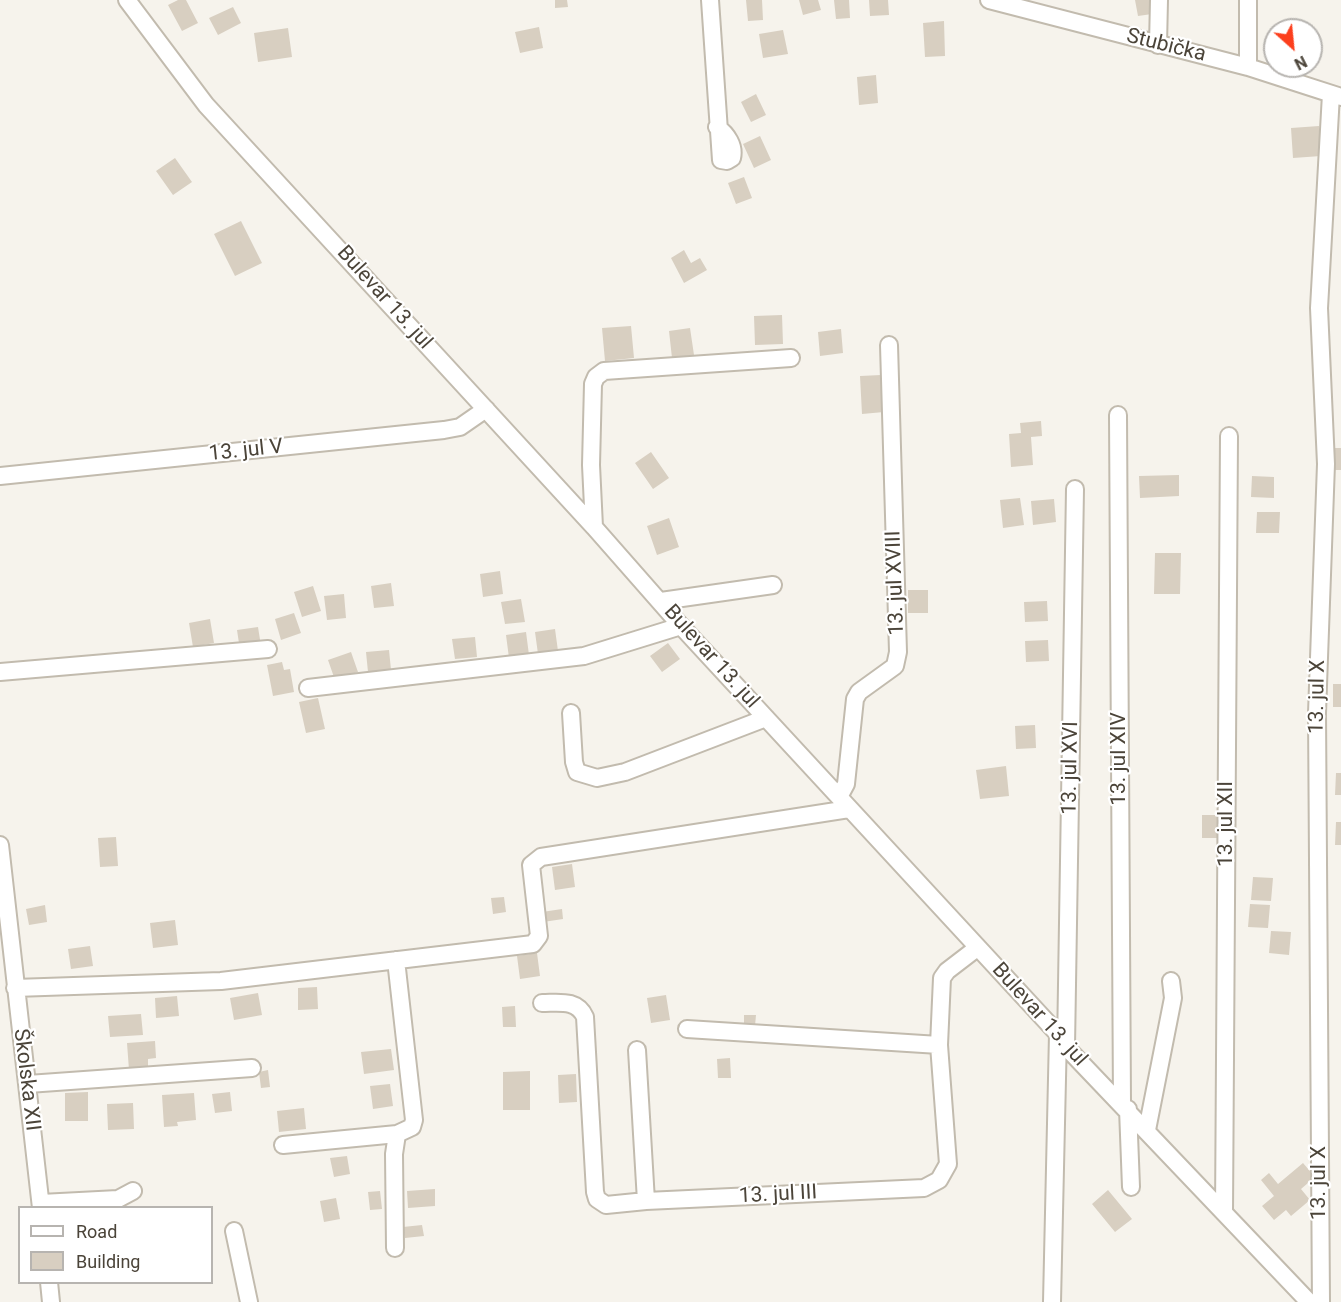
<!DOCTYPE html>
<html>
<head>
<meta charset="utf-8">
<style>
  body { margin:0 }
  #map { position:relative; width:1341px; height:1302px; overflow:hidden; background:#f6f3ec; font-family:Roboto,sans-serif }
  canvas { display:block }
  .legend { position:absolute; left:18px; top:1206px; width:195px; height:78px; box-sizing:border-box; background:#fff; border:2px solid #b7b4b0; margin:0; padding:8px 10px; list-style:none; font-size:18px; color:#4b4439 }
  .legend li { display:flex; align-items:center; gap:12px; height:30px }
  .legend b { width:30px; border:2px solid #b7b4b0 }
  .north { position:absolute; left:1263px; top:18px; width:60px; height:60px; box-sizing:border-box; background:#fff; border:2px solid #b7b4b0; border-radius:50%; rotate:153deg; font-size:16px; font-weight:700; line-height:24px; text-align:center; color:#4b4439 }
  .north::after { content:''; display:block; margin:auto; width:21px; height:27px; background:#fc3f1d; clip-path:polygon(50% 0,100% 100%,50% 72%,0 100%) }
</style>
</head>
<body>
<div id="map">
<canvas width="1341" height="1302"></canvas>
<ul class="legend">
<li><b style="height:8px;background:#fff"></b>Road</li>
<li><b style="height:16px;background:#d8cfc1"></b>Building</li>
</ul>
<div class="north">N</div>
</div>
<script>
const context = document.querySelector('canvas').getContext('2d');
context.lineJoin = 'round';
function paint(path, color) {
  context.fillStyle = color;
  context.fill(path, 'evenodd');
}
function strokePath(path, color, width, dash) {
  context.strokeStyle = color;
  context.lineWidth = width;
  context.lineCap = dash ? 'butt' : 'round';
  context.setLineDash(dash || []);
  context.stroke(path);
}
function write(font, color, halo, rows, align = 'center') {
  context.font = font + ' Roboto,sans-serif';
  context.lineWidth = 4.5;
  context.setLineDash([]);
  context.textBaseline = 'middle';
  context.strokeStyle = halo;
  context.fillStyle = color;
  for (const [text, x, y, turn = 0] of rows) {
    context.save();
    context.translate(x, y);
    context.rotate((+turn || 0) * Math.PI / 180);
    context.textAlign = isNaN(turn) ? turn : align;
    if (halo) context.strokeText(text, 0, 0);
    context.fillText(text, 0, 0);
    context.restore();
  }
}
paint(new Path2D(`
  M178 0H186L198 23 182 31 168 5Z
  M555 0H567L568 7 555 8Z
  M746 0H762L763 20 748 21Z
  M799 0H818L821 10 803 15Z
  M834 0H849L850 18 836 19Z
  M869 0H888L889 15 870 16Z
  M1135 0H1157L1159 13 1138 16Z
  M233 7 241 23 218 35 209 18Z
  M944 21 945 56 925 57 923 23Z
  M539 27 543 48 520 53 515 32Z
  M288 28 292 57 258 62 254 33Z
  M783 30 788 54 763 58 759 34Z
  M876 75 878 103 859 105 857 77Z
  M756 94 766 115 751 122 741 102Z
  M1319 126 1321 156 1293 158 1291 128Z
  M760 136 771 160 754 168 743 144Z
  M175 158 192 182 173 195 156 171Z
  M744 177 752 198 736 204 728 183Z
  M241 221 262 263 235 276 214 234Z
  M684 250 691 263 700 258 707 270 684 283 671 258Z
  M782 315 783 344 755 345 754 316Z
  M631 326 634 358 605 361 602 328Z
  M690 328 694 355 672 358 669 331Z
  M841 329 843 353 820 356 818 332Z
  M881 375 884 412 862 414 860 376Z
  M1041 421 1042 436 1031 437 1033 465 1011 467 1009 434 1021 433 1020 423Z
  M1333 448H1341V470H1334Z
  M651 452 669 478 653 489 635 463Z
  M1179 475V496L1140 498 1139 476Z
  M1252 476 1274 477V498L1251 497Z
  M1020 498 1024 525 1003 528 1000 500Z
  M1054 499 1056 522 1033 525 1031 501Z
  M1257 512H1280L1279 533H1256Z
  M669 518 679 547 657 555 647 526Z
  M1155 553H1181L1180 594H1154Z
  M500 571 503 594 483 597 480 574Z
  M391 583 394 606 374 608 371 586Z
  M313 586 321 611 302 617 294 592Z
  M908 590H928V613H908Z
  M344 594 346 618 327 620 324 596Z
  M521 599 525 622 505 624 501 602Z
  M1047 601 1048 621 1025 622 1024 602Z
  M294 613 301 633 281 640 275 619Z
  M210 619 214 643 193 647 189 623Z
  M258 627 261 646 240 650 237 630Z
  M555 629 558 651 538 654 535 632Z
  M526 632 529 655 509 658 506 635Z
  M475 637 477 657 455 659 452 639Z
  M1048 640 1049 661 1026 662 1025 641Z
  M668 643 680 659 662 672 650 656Z
  M389 650 391 670 368 672 366 652Z
  M351 652 358 672 335 680 328 660Z
  M282 662 284 670 290 669 294 692 273 696 267 665Z
  M1333 684H1341V707H1333Z
  M318 698 325 729 306 733 299 702Z
  M1035 725 1036 748 1016 749 1015 726Z
  M1006 766 1009 796 980 799 976 770Z
  M1336 773H1341V795H1335Z
  M1202 815H1222V838H1202Z
  M1336 822H1341V845H1335Z
  M116 837 118 866 100 867 98 838Z
  M572 864 575 887 555 890 552 867Z
  M1253 877 1273 878 1271 901 1251 900Z
  M504 897 506 912 493 914 491 898Z
  M1250 904 1270 905 1268 928 1248 927Z
  M45 905 47 922 29 925 26 909Z
  M562 909 563 919 543 922 542 912Z
  M175 920 178 945 153 948 150 923Z
  M1271 931 1291 932 1289 955 1269 953Z
  M90 946 93 966 71 969 68 949Z
  M537 953 540 976 520 979 517 956Z
  M317 987 318 1009 298 1010V988Z
  M258 993 262 1015 234 1020 230 998Z
  M666 995 670 1020 651 1023 647 998Z
  M177 996 179 1016 156 1018 155 998Z
  M515 1006 516 1027H503L502 1007Z
  M141 1014 143 1035 110 1037 108 1016Z
  M744 1015H756L755 1026H744Z
  M155 1041 156 1058 148 1059V1069L129 1070 127 1043Z
  M391 1049 394 1070 364 1074 361 1052Z
  M730 1058 731 1078H718L717 1059Z
  M268 1070 270 1087 261 1088 259 1072Z
  M530 1071V1110H503V1072Z
  M576 1074 577 1102 559 1103 558 1075Z
  M390 1084 393 1106 373 1109 370 1086Z
  M88 1092V1121H65V1093Z
  M230 1092 232 1111 215 1113 212 1094Z
  M194 1093 196 1120 177 1122 178 1126 164 1127 162 1095Z
  M133 1103 134 1129 108 1130 107 1104Z
  M304 1108 306 1129 279 1132 277 1111Z
  M347 1156 350 1174 334 1177 330 1158Z
  M1303 1163 1315 1177 1301 1189 1310 1200 1291 1216 1286 1210 1274 1220 1262 1206 1274 1196 1261 1180 1269 1173 1278 1184Z
  M435 1189V1206L408 1208 407 1191Z
  M1108 1190 1132 1219 1115 1232 1092 1204Z
  M380 1191 382 1209 370 1210 368 1192Z
  M336 1198 340 1219 324 1222 320 1201Z
  M422 1225 424 1236 405 1238 403 1227Z`), '#d8cfc1');
const minor = new Path2D(`
  M127 0 206 105 594 527 681 626 1058 1034 1066 1047 1309 1302
  M710 0 721 160 727 161 732 158C735 146 727 134 717 127
  M989 0 1248 67 1341 97
  M1158 45 1159 0
  M1248 67V0
  M1118 415 1122 1103
  M0 476 444 430 460 427 486 409
  M594 527 591 465 593 384 596 377 604 371 791 358
  M661 601 773 585
  M0 672 268 649
  M308 688 584 656 681 626
  M571 713 574 762 577 772 597 778 625 772 766 718
  M839 797 846 784 855 699 859 692 895 666 898 652 889 345
  M0 845 41 1208
  M15 988 221 981 533 944 539 936 531 865 541 857 849 809
  M542 1003C559 1003 577 999 585 1017L595 1192 597 1199 606 1205 646 1201 924 1188 939 1180 948 1164 939 1045 942 978 947 971 977 948
  M687 1029 939 1045
  M1066 1047 1075 489
  M637 1050 646 1201
  M28 1084 252 1068
  M1128 1109 1131 1187
  M1147 1130 1173 998 1171 981
  M283 1145 397 1134 412 1127 414 1120 396 960
  M41 1203 118 1199 133 1191
  M1224 1213 1229 436
  M234 1231 249 1302
  M395 1248 394 1154 397 1134
  M49 1282 51 1302
  M1052 1302 1058 1034
  M1321 1302 1317 713 1326 464 1319 308 1331 94`);
strokePath(minor, '#c2bbae', 20);
strokePath(minor, '#fff', 16);
write('21px', '#4b4439', '#fff', [
  ["Stubička",1166,46,14],
  ["Bulevar 13. jul",384,298,48],
  ["13. jul V",246,451,-6],
  ["13. jul XVIII",896,583,-92],
  ["Bulevar 13. jul",711,657,48],
  ["13. jul X",1318,697,-89],
  ["13. jul XIV",1120,759,-90],
  ["13. jul XVI",1071,768,-89],
  ["13. jul XII",1227,824,-90],
  ["Bulevar 13. jul",1039,1015,48],
  ["Školska XII",26,1080,83],
  ["13. jul X",1320,1183,-90],
  ["13. jul III",778,1195,-3]
]);
</script>
</body>
</html>
